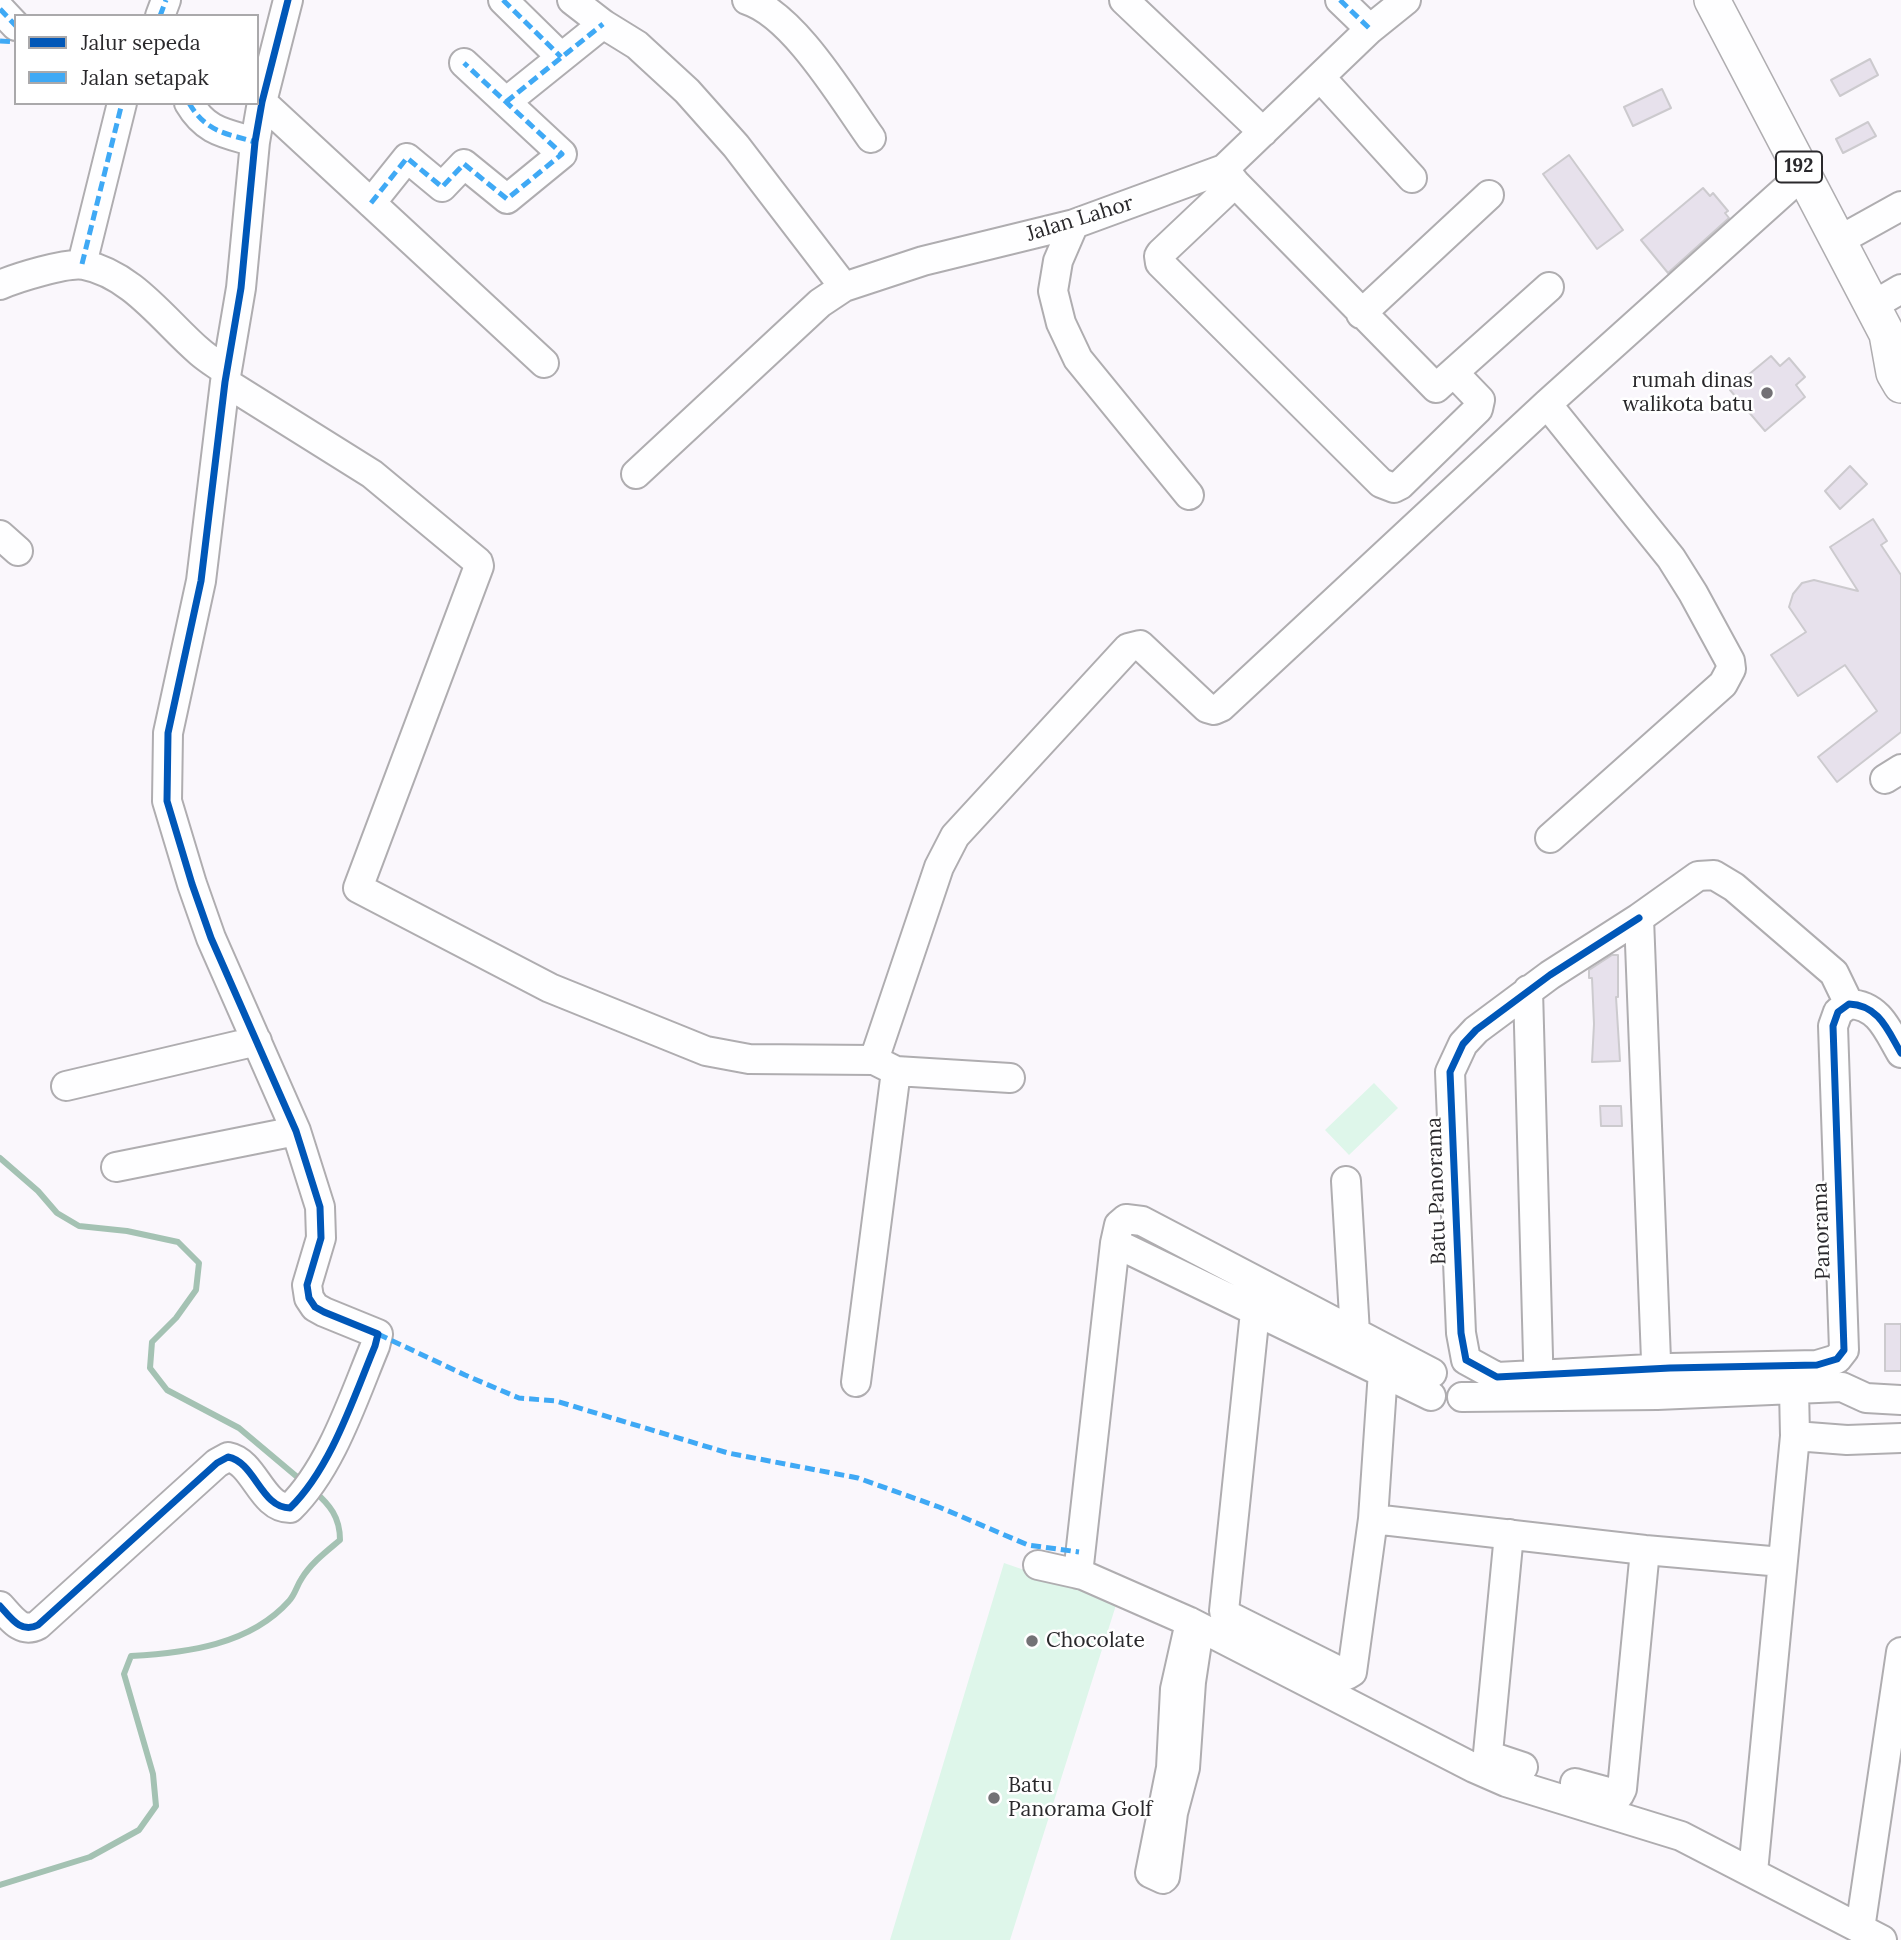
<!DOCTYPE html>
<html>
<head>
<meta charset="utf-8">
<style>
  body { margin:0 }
  #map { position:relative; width:1901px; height:1940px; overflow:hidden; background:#faf7fc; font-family:Lora,serif }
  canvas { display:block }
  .legend { position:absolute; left:14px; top:14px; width:245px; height:91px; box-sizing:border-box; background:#fff; border:2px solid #aaa9ab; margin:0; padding:9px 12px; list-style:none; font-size:21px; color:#2a292c }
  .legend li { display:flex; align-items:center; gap:14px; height:35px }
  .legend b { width:35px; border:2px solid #aaa9ab }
</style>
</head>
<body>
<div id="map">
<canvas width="1901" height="1940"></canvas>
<ul class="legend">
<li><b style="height:9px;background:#0057b8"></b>Jalur sepeda</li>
<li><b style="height:9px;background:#3fa9f5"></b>Jalan setapak</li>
</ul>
</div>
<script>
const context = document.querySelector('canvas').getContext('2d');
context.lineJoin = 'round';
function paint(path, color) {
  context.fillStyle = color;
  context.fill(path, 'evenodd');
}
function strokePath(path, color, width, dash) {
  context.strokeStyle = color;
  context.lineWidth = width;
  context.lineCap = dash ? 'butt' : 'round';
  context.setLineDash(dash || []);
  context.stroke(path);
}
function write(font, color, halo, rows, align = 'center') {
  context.font = font + ' Lora,serif';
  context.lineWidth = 5;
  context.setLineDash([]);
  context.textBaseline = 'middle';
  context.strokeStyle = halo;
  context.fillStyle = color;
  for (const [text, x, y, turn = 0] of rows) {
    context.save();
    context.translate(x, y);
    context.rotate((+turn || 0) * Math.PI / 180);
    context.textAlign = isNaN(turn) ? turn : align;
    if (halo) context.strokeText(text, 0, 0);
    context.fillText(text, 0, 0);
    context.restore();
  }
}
paint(new Path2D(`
  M1374 1083 1398 1108 1349 1155 1325 1130Z
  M1004 1563 1117 1602 1010 1940H890Z`), '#def6ea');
strokePath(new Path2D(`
  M0 1158 38 1191 57 1213 79 1226 127 1231 178 1242 199 1263 196 1290 176 1318 152 1342 150 1368 167 1390 239 1428 302 1481
  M0 1885 90 1857 139 1830 156 1806 153 1774 124 1674 131 1656C186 1653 250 1645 289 1601 295 1595 297 1585 302 1578 311 1563 327 1551 340 1540 340 1517 330 1505 313 1490`), '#a4c2b3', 6);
const building = new Path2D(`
  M1870 59 1878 75 1840 96 1831 80Z
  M1662 89 1671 108 1633 126 1624 107Z
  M1868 122 1876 136 1843 153 1836 139Z
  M1569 155 1623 230 1597 249 1543 174Z
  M1703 188 1710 196 1713 193 1728 211 1725 213 1729 218 1668 273 1641 240Z
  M1771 356 1780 366 1789 358 1805 377 1796 385 1805 397 1765 431 1730 390Z
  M1850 466 1867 484 1840 509 1825 491Z
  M1873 519 1887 541 1881 545 1901 575V732L1837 782 1818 757 1877 711 1845 665 1798 696 1771 655 1806 632 1789 607 1793 594 1802 583 1814 580 1858 591 1830 547Z
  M1612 955H1618V997H1616L1620 1061 1592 1062 1594 1024 1592 978H1589V970Z
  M1600 1106H1621L1622 1126H1601Z
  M1885 1324H1901V1371H1885Z`);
paint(building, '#e7e1ec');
strokePath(building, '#cccace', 2);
const minor = new Path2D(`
  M503 0 561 57
  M572 0 603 24 637 45 687 91 736 146 844 287
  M747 0C794 15 843 99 871 138
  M1124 0 1263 132
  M1340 0 1370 29
  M0 9 16 26
  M160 16 166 0
  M1321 78 1412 178
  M262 102 544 363
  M506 102 603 24
  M189 103C206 132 225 133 255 142
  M1224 169 1235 183 1436 388 1549 287
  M1235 183 1161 253 1159 256 1160 263 1381 483 1394 488 1400 485 1478 409 1480 400 1454 373
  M371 203 407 158 442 187 464 164 507 199 562 154 464 63
  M1074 224 1058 261 1053 291 1061 323 1078 359 1189 495
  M1838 241 1901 206
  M82 264 122 103
  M0 285C16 278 67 262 84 265 132 274 165 322 200 352 208 359 218 365 226 371
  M1872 306 1901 289
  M1361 314 1489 195
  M225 382 372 474 478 562 479 566 358 888 550 988 706 1051 749 1059 874 1060 896 1071 1010 1078
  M1547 404 1671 558 1693 593 1730 661 1731 669 1723 684 1550 838
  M636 474 820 303 844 287 923 261 1074 224 1224 169 1370 29 1406 0
  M0 535 18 551
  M1885 779 1901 769
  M1639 918 1550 975 1476 1030 1463 1044 1450 1072 1461 1333 1466 1360 1497 1377 1670 1368 1817 1365 1837 1359 1844 1350 1833 1026 1838 1012 1849 1004C1879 1005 1888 1031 1901 1053
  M1528 990 1539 1393
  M874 1060 939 867 955 836 1128 648 1140 645 1207 708 1214 710 1221 707 1547 404 1803 174
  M66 1086 257 1041
  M116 1167 296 1131
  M1346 1181 1355 1333
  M1115 1243 1431 1396
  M1258 1283 1224 1611 1227 1615 1347 1675 1352 1672 1373 1519 1383 1371
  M856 1382 896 1071
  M1657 1386 1639 918 1698 876 1714 875 1734 887 1834 973 1849 1004
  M1794 1389 1842 1387 1866 1398 1901 1400
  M1462 1397 1657 1395 1794 1389 1795 1436 1753 1872
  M1795 1436 1847 1440 1901 1438
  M1373 1519 1645 1550 1782 1562
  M1509 1534 1488 1753 1490 1756 1523 1767
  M1038 1565 1083 1575 1190 1622 1474 1768 1506 1782 1681 1836 1882 1940
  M1078 1574 1115 1243 1119 1225 1126 1219 1142 1221 1432 1373
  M0 1606C11 1618 21 1634 38 1625L217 1463 228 1457C255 1462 261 1508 290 1508 331 1468 353 1399 375 1346L378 1334 324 1312 315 1307 309 1298 307 1285 321 1238 320 1207 296 1131 211 938 192 884 167 801 168 733 201 581 225 382 241 288 255 142 262 102 288 0
  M1190 1622 1175 1689 1171 1768 1150 1873 1163 1879 1165 1877 1173 1813 1185 1768 1191 1682 1199 1629
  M1575 1783 1619 1795 1622 1789 1645 1550
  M1860 1929 1901 1652`);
const major = new Path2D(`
  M1712 0 1887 334 1894 373 1901 385`);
strokePath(minor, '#afadb0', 32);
strokePath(major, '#afadb0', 38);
strokePath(minor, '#fefeff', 28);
strokePath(major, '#fefeff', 35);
strokePath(new Path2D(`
  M503 0 561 57
  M1340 0 1370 29
  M0 9 16 26
  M160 16 166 0
  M0 41 16 42
  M506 102 603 24
  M189 103C206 132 225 133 255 142
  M371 203 407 158 442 187 464 164 507 199 562 154 464 63
  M82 264 122 103
  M378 1334 465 1375 519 1398 556 1401 728 1453 858 1478 939 1507 1028 1545 1079 1552`), '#3fa9f5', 5, [10, 5]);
strokePath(new Path2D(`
  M1639 918 1550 975 1476 1030 1463 1044 1450 1072 1461 1333 1466 1360 1497 1377 1670 1368 1817 1365 1837 1359 1844 1350 1833 1026 1838 1012 1849 1004C1879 1005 1888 1031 1901 1053
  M0 1606C11 1618 21 1634 38 1625L217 1463 228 1457C255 1462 261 1508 290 1508 331 1468 353 1399 375 1346L378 1334 324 1312 315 1307 309 1298 307 1285 321 1238 320 1207 296 1131 211 938 192 884 167 801 168 733 201 581 225 382 241 288 255 142 262 102 288 0`), '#0057b8', 7);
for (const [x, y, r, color] of [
  [1767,393,7,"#737175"],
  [1032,1641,7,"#737175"],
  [994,1798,7,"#737175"]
]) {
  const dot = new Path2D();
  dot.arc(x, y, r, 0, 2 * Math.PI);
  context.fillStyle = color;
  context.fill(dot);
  strokePath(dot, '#fff', 2.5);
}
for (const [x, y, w] of [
  [1799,167,46]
]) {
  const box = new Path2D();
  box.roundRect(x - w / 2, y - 15.5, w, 31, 5);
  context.fillStyle = '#fff';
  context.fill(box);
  strokePath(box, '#2a292c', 2);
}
write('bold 19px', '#2a292c', null, [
  ["192",1799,167]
]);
write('21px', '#2a292c', '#fff', [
  ["Jalan Lahor",1080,219,-17],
  ["Batu Panorama",1437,1191,-92],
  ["Panorama",1822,1231,-92]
]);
write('21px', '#2a292c', '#fff', [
  ["rumah dinas",1753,381,"right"],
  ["walikota batu",1753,405,"right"],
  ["Chocolate",1046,1641],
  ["Batu",1008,1786],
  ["Panorama Golf",1008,1810]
], 'left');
</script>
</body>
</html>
